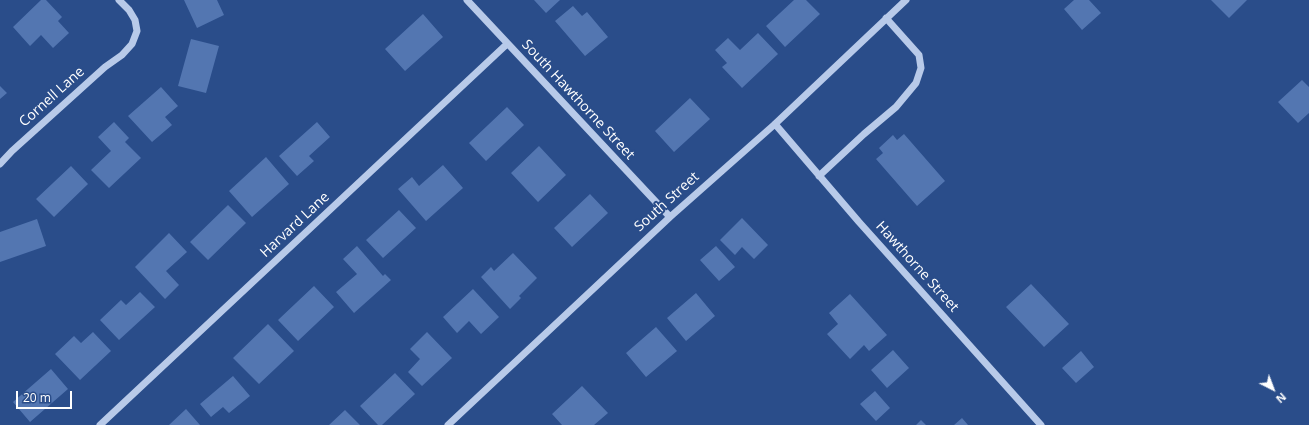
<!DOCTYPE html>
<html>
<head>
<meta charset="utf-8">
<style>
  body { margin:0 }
  #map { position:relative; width:1309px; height:425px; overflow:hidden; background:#2a4d8a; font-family:"Open Sans",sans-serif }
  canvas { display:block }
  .north { position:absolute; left:1253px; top:369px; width:40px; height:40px; -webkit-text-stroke:3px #2a4d8a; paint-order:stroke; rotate:138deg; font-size:11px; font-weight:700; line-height:16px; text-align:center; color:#fff }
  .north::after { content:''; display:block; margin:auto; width:14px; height:18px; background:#fff; clip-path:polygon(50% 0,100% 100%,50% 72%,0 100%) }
  .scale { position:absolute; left:16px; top:391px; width:56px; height:18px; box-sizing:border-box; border:2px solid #fff; border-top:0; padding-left:5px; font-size:12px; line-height:14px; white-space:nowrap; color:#fff; -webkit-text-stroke:3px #2a4d8a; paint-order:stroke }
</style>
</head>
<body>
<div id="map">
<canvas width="1309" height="425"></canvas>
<div class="north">N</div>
<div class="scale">20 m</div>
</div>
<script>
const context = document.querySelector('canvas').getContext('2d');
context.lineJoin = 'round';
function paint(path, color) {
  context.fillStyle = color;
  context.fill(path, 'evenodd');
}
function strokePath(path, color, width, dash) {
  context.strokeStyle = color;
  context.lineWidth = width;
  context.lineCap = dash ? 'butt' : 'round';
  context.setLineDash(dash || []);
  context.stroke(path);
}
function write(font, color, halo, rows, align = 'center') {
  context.font = font + ' "Open Sans",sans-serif';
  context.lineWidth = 4;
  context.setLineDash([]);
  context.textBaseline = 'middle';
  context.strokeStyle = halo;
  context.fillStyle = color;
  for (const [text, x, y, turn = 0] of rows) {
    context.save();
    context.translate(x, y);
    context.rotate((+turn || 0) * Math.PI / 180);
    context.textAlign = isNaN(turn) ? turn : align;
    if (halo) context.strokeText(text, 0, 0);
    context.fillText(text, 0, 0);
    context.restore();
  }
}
paint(new Path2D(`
  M41 0H46L62 17 58 21 69 33 53 48 41 35 30 46 13 27Z
  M184 0H217L224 15 197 28Z
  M534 0H560L546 13Z
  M794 0H806L820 14 785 47 766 26Z
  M1074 0H1089L1101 13 1082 30 1064 9Z
  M1211 0H1247L1229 18Z
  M573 6 582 16 587 12 608 37 585 56 555 21Z
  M423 14 443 37 405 71 385 49Z
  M758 33 778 54 742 88 722 67 727 63 715 50 728 38 740 50Z
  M191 39 219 46 206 93 178 86Z
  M1302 80 1309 87V113L1298 123 1278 102Z
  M0 86 7 93 0 99Z
  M161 87 178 106 165 117 172 125 152 142 128 116Z
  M690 98 710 119 674 152 655 131Z
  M507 107 524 125 486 161 469 143Z
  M114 122 129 138 125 142 141 158 109 188 91 170 111 151 98 137Z
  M317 122 330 137 309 156 314 161 297 176 279 156Z
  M904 134 945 181 917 206 876 159 883 153 879 148 893 135 897 140Z
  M539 146 566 175 538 202 511 173Z
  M266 157 289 184 252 217 229 191Z
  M443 165 463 188 426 221 398 189 412 177 419 186Z
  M71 166 88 184 54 217 36 199Z
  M590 194 608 213 572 247 554 228Z
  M228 205 246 223 208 260 190 242Z
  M399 210 416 228 383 258 366 240Z
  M742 218 768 245 754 259 742 247 735 255 720 240Z
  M37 219 46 246 0 262V232Z
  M169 233 187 252 166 271 179 285 165 299 135 267Z
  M357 246 383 276 385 274 391 280 354 313 336 292 357 274 343 259Z
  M716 246 735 267 719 281 700 260Z
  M513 253 537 278 519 296 521 298 510 309 481 277 491 267 494 271Z
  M1031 284 1069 324 1044 347 1006 307Z
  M314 286 334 307 298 341 278 320Z
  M473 289 499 317 481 334 469 321 457 333 443 317Z
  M140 292 155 307 119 340 100 320 121 300 126 305Z
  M696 293 715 316 686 341 667 318Z
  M850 294 887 335 869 351 864 345 850 359 827 334 838 324 829 313Z
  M268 324 294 351 259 384 233 358Z
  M656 327 677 351 646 377 626 353Z
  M93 332 111 351 80 380 55 354 74 336 81 343Z
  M427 332 452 358 422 386 408 372 420 359 410 349Z
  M893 350 909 368 887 388 871 370Z
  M1081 351 1094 367 1076 383 1062 368Z
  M51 369 68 389 30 422 13 402Z
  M395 373 415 394 382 425H378L360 406Z
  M233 376 250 396 229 413 223 407 211 417 200 404Z
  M582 386 608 413 594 425H562L552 414Z
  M875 391 890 408 876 421 860 404Z
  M186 409 200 425H169Z
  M345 410 360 425H329Z
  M962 418 968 425H954Z
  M921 420 926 425H916Z`), '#5376b1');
strokePath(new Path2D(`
  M467 0 670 217
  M775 124 859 222 1041 425
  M0 164 12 151 105 67 122 55 132 44 137 31 135 20 129 10 119 0
  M819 176 864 134 896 107 916 83 921 68 919 55 886 18
  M100 425 507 44
  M448 425 670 217 775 124 906 0`), '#b8cae9', 7);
write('14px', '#fff', '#2a4d8a', [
  ["Cornell Lane",52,97,-42],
  ["South Hawthorne Street",578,100,47],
  ["South Street",667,202,-42],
  ["Harvard Lane",295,225,-43],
  ["Hawthorne Street",917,267,48]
]);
</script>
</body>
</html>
